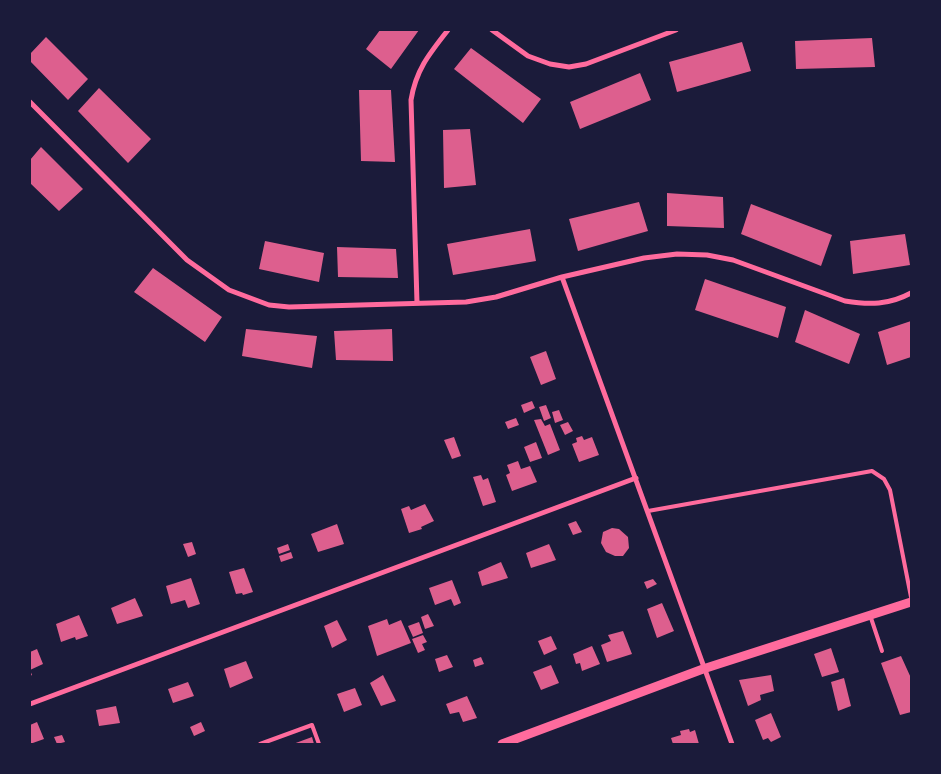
<!DOCTYPE html>
<html>
<head>
<meta charset="utf-8">
<style>
  body { margin:0 }
  #map { position:relative; width:941px; height:774px; overflow:hidden; background:#1b1b3a; font-family:"Public Sans",sans-serif }
  canvas { display:block }
  .frame { position:absolute; inset:0; border:31px solid #1b1b3a; pointer-events:none }
</style>
</head>
<body>
<div id="map">
<canvas width="941" height="774"></canvas>
<div class="frame"></div>
</div>
<script>
const context = document.querySelector('canvas').getContext('2d');
context.lineJoin = 'round';
function paint(path, color) {
  context.fillStyle = color;
  context.fill(path, 'evenodd');
}
function strokePath(path, color, width, dash) {
  context.strokeStyle = color;
  context.lineWidth = width;
  context.lineCap = dash ? 'butt' : 'round';
  context.setLineDash(dash || []);
  context.stroke(path);
}
paint(new Path2D(`
  M380 30H419L391 69 366 49Z
  M46 37 88 79 68 100 30 61V54Z
  M872 38 875 67 796 69 795 41Z
  M742 42 751 71 677 92 669 62Z
  M471 48 541 99 523 123 454 69Z
  M640 73 651 100 580 129 570 102Z
  M99 88 151 139 128 163 78 111Z
  M359 90H391L395 162 361 161Z
  M470 129 476 185 444 188 443 130Z
  M41 147 83 189 59 211 30 183V160Z
  M667 193 723 197 724 228 667 226Z
  M639 202 648 231 578 251 569 219Z
  M751 204 832 235 821 266 741 234Z
  M530 229 536 261 453 275 447 244Z
  M905 234 910 265 853 274 850 241Z
  M265 241 324 253 319 282 259 269Z
  M337 247 396 249 398 278 338 277Z
  M153 268 222 317 205 342 134 292Z
  M705 279 786 307 778 338 695 310Z
  M805 310 860 334 849 364 795 342Z
  M911 321V357L887 365 878 332Z
  M246 329 317 336 312 368 242 356Z
  M392 329 393 361 336 360 334 331Z
  M546 351 556 379 541 385 530 357Z
  M532 401 535 408 524 413 521 405Z
  M546 405 551 418 544 421 539 407Z
  M559 410 563 420 555 423 552 412Z
  M516 418 519 425 508 429 505 422Z
  M541 419 545 426 550 424 560 450 548 455 534 420Z
  M568 422 573 431 565 435 560 425Z
  M582 436 584 440 592 437 599 455 579 462 572 444 577 442 576 438Z
  M454 437 461 456 452 459 444 440Z
  M536 442 542 458 530 462 524 447Z
  M518 461 521 469 530 466 537 482 512 491 506 475 510 473 507 465Z
  M481 475 483 480 488 478 496 502 483 506 473 477Z
  M425 504 434 521 421 527 422 529 409 533 401 509 409 506 411 510Z
  M576 521 582 532 573 535 568 524Z
  M337 524 344 544 318 552 311 534Z
  M612 528 619 529 628 537 629 548 623 556H615L606 552 601 543 603 532Z
  M192 542 196 554 188 557 183 544Z
  M288 544 290 550 279 554 277 548Z
  M549 544 556 560 531 568 526 553Z
  M291 552 293 558 281 562 279 556Z
  M501 562 508 578 482 586 478 572Z
  M244 568 253 592 243 595 242 593 236 594 229 572Z
  M191 578 200 604 188 608 185 600 171 604 166 586Z
  M653 579 657 584 647 589 644 582Z
  M452 580 461 603 454 606 451 599 435 605 429 588Z
  M135 598 143 616 117 624 111 608Z
  M662 603 674 631 657 638 647 609Z
  M428 614 434 626 425 629 421 617Z
  M79 615 88 636 76 640 75 637 61 642 56 624Z
  M387 619 389 625 401 620 411 643 377 656 368 626Z
  M337 620 347 640 332 648 324 626Z
  M419 622 423 633 413 637 408 626Z
  M623 631 632 654 607 662 601 645 611 641 608 635Z
  M423 635 427 642 422 644 425 650 418 653 412 639Z
  M551 636 557 649 544 655 538 641Z
  M592 646 600 664 582 671 580 663 576 664 573 654Z
  M831 648 839 672 822 677 814 654Z
  M37 649 43 664 30 670 32 675 30 676V652Z
  M447 655 453 667 439 672 435 659Z
  M901 656 911 678V712L900 715 881 663Z
  M481 657 484 664 475 667 473 660Z
  M246 661 253 678 230 688 224 669Z
  M551 665 559 683 541 690 533 672Z
  M383 675 396 701 381 706 370 683Z
  M771 675 774 691 760 695 761 700 748 706 739 680Z
  M844 678 851 706 838 711 831 682Z
  M188 682 194 696 173 703 168 689Z
  M355 688 362 705 344 712 337 694Z
  M467 696 477 718 463 722 459 712 450 714 446 704Z
  M116 706 120 723 99 726 96 710Z
  M771 713 781 737 771 742 768 738 763 740 755 720Z
  M37 722 44 739 30 744V725Z
  M201 722 205 731 194 736 190 727Z
  M689 729 690 732 695 730 699 744H673L671 738 681 735 680 731Z
  M62 735 65 742 57 744 54 737Z
  M312 737 314 744H293Z`), '#dd5f8e');
strokePath(new Path2D(`
  M648 511 872 471 884 479 890 490 911 597
  M870 615 882 651
  M260 744 312 725 319 744`), '#ff6b9d', 4);
strokePath(new Path2D(`
  M492 30 528 56 550 64 569 67 586 64 676 30
  M30 102 187 260 229 290 269 305 289 307 466 302 496 297 562 277 644 258 677 254 707 255 733 260 845 301C869 305 889 305 911 293
  M562 277 732 744
  M417 303 411 100C416 70 429 54 448 30
  M30 704 636 478`), '#ff6b9d', 5);
strokePath(new Path2D(`
  M502 744 703 669 911 602`), '#ff6b9d', 9);
</script>
</body>
</html>
